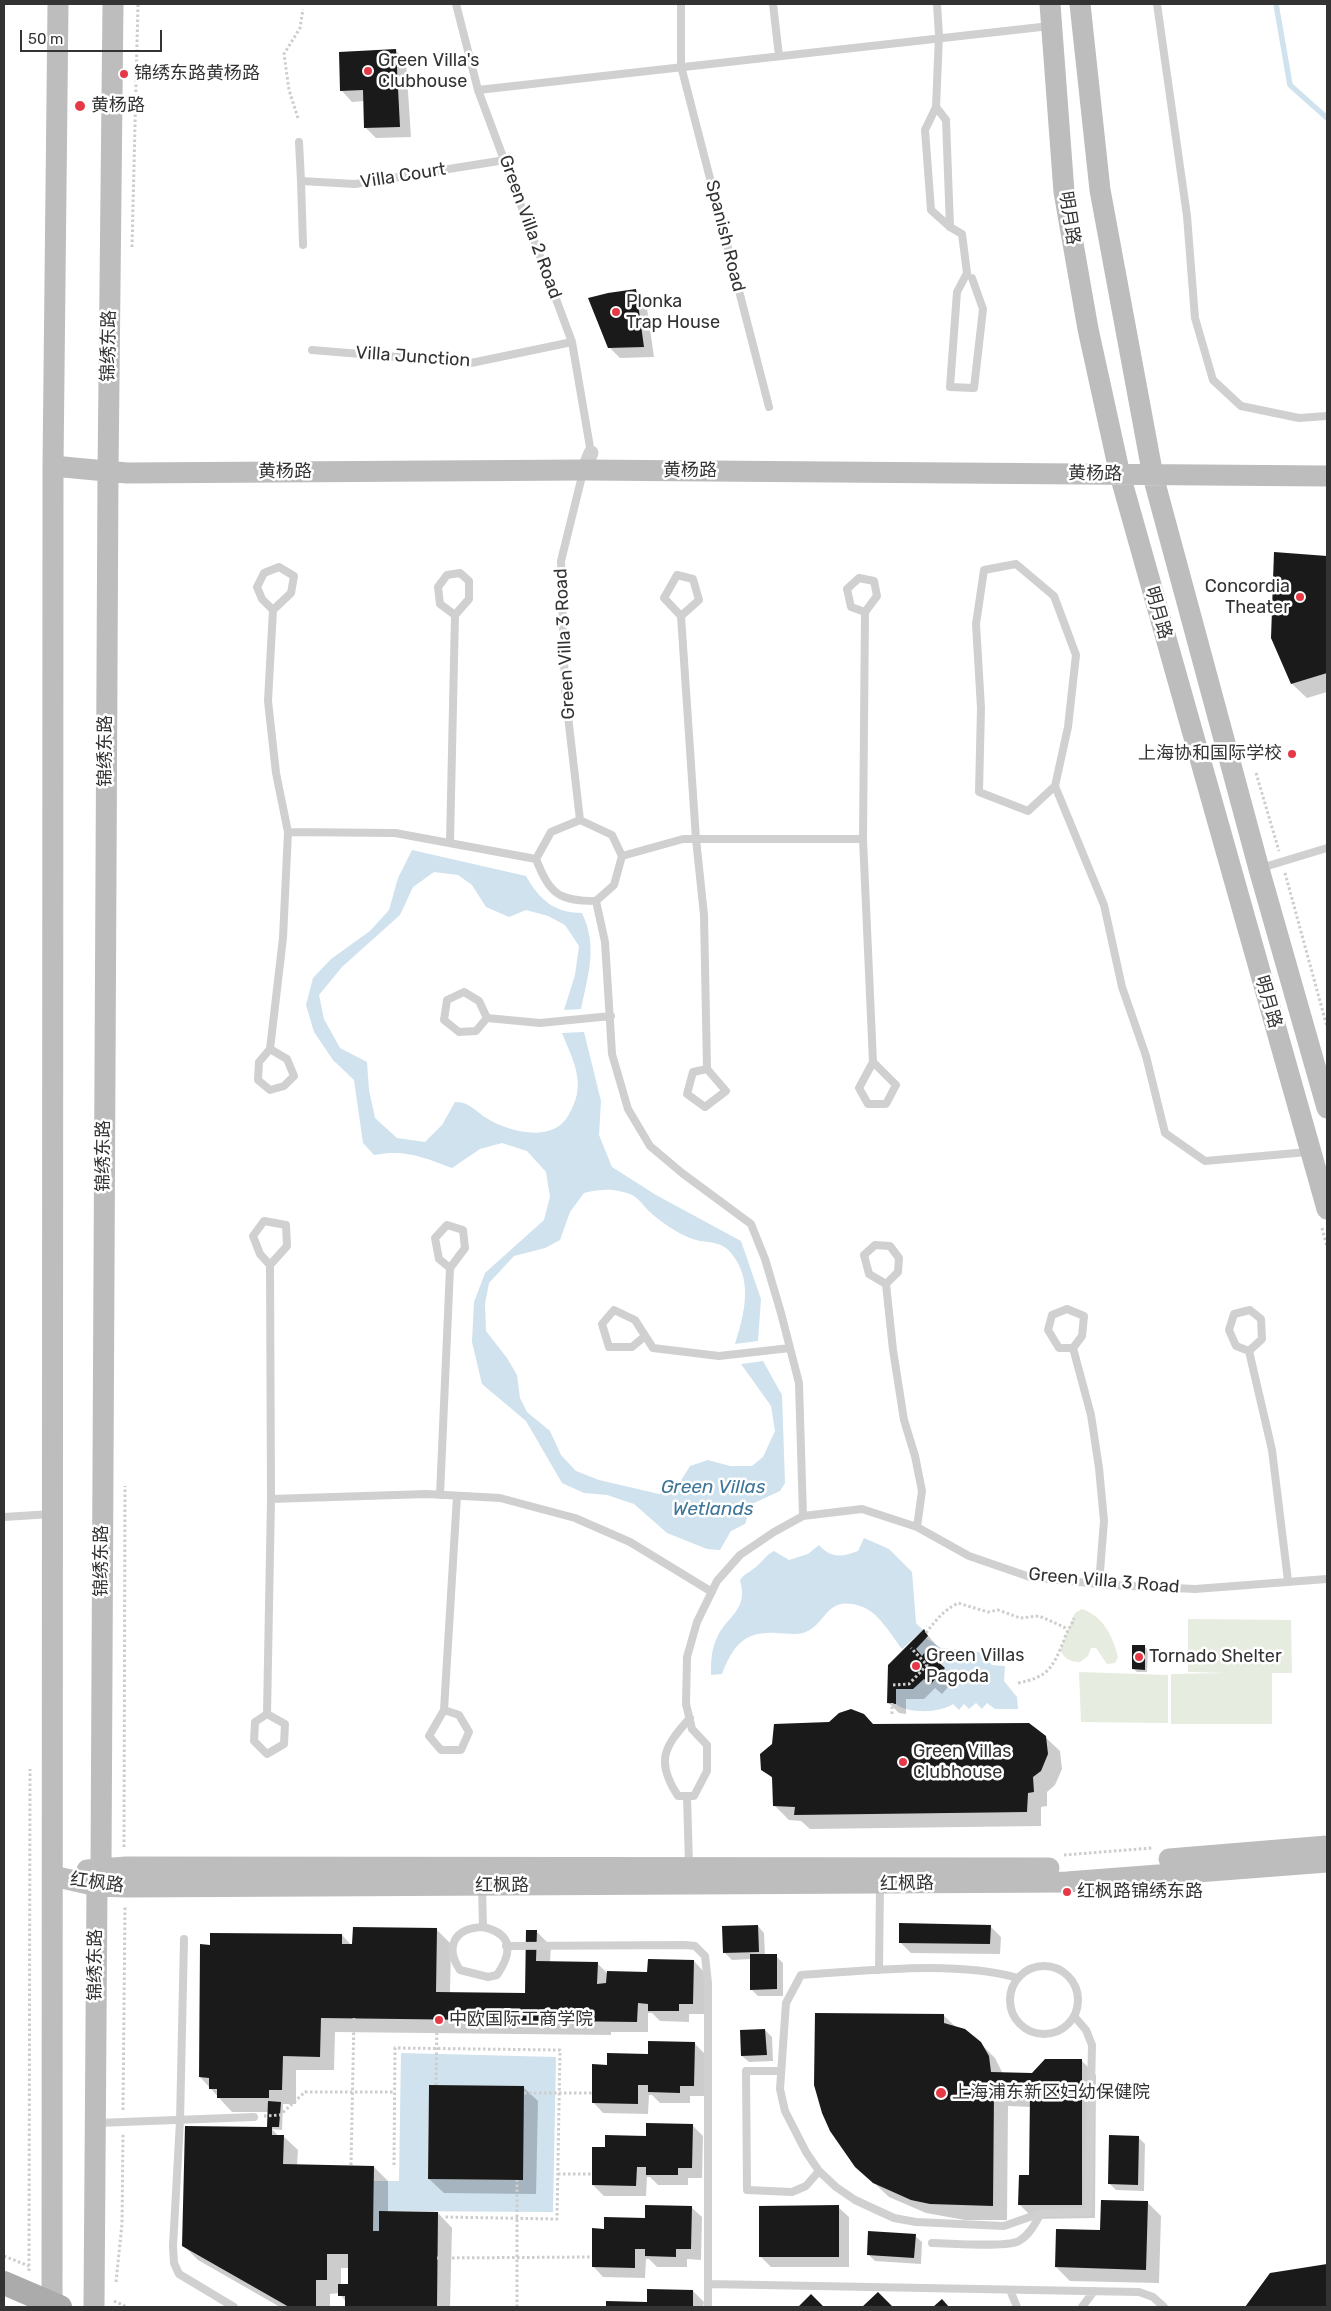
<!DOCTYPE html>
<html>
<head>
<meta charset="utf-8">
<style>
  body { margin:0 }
  #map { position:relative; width:1331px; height:2311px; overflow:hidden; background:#fff; font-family:Rubik,sans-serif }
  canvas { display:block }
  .frame { position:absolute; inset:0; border:5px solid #333; pointer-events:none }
  .scale { position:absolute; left:20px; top:30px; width:142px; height:22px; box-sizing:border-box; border:2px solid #333; border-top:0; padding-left:6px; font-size:15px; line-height:18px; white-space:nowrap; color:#333; -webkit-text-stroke:4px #fff; paint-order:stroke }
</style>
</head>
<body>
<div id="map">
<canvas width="1331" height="2311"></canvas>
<div class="frame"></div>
<div class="scale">50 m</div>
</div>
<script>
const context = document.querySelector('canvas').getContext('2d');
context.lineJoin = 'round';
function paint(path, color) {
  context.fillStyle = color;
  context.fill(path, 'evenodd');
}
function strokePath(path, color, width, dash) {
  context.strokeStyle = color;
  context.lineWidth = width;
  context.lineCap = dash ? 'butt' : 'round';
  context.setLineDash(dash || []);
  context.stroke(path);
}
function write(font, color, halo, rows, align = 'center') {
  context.font = font + ' Rubik,"Noto Sans SC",sans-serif';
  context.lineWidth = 5;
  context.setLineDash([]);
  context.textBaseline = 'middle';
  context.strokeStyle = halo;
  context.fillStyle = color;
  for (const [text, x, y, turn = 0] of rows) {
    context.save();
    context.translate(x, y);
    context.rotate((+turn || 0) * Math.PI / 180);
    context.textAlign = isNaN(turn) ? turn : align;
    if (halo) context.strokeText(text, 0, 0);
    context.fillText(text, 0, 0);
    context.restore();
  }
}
paint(new Path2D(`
  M1082 1609C1103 1616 1113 1636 1118 1657L1115 1663 1107 1664 1096 1648H1091L1088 1656 1080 1662C1070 1662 1065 1659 1060 1650L1075 1613Z
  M1188 1619 1291 1620 1292 1673H1272V1724H1171V1674L1229 1673 1188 1672Z
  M1079 1672 1168 1675V1723L1081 1722Z`), '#e6ecdf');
paint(new Path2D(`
  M412 850 526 876C539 899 554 913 582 913 598 946 588 975 581 1009L564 1010 575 975 579 946 565 925 548 916 526 910 509 917 486 907 472 885 458 875 434 872 413 887 400 915 342 967 319 995 324 1019 340 1048 367 1062 369 1090 375 1118 397 1138 425 1142 442 1125 455 1102C469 1101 476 1112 488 1119 510 1132 552 1143 568 1116 587 1085 575 1065 562 1033L584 1032 601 1101 599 1135 612 1167 656 1195 741 1241 761 1299 758 1341 735 1344C744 1315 754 1280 731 1253 720 1239 704 1244 690 1238 677 1233 661 1222 651 1213 645 1208 639 1198 632 1195 614 1188 602 1189 584 1193L570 1212 560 1240 545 1248 514 1256 489 1283 485 1304 486 1331 507 1358 517 1375 520 1398 527 1412 550 1431 561 1455 576 1471 599 1480 659 1494 677 1487 690 1466 708 1460 730 1466H752L763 1457 775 1431 771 1406 741 1364 763 1361 782 1395 785 1483 780 1491 752 1504 745 1524 731 1531 720 1550 707 1549 667 1533 634 1504 607 1495 584 1493 562 1483 526 1421 482 1384 472 1342 474 1302 485 1273 544 1220 550 1197 546 1172 527 1151 502 1143 480 1149 452 1168C423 1157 405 1149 374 1155L363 1143 354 1080 333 1060 314 1032 306 1005 313 978 331 959 370 931 389 910 398 878Z
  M864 1538 889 1549 912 1572 916 1623 923 1630 902 1649C891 1635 878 1611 860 1606 824 1595 828 1625 803 1633 795 1635 785 1633 776 1633 744 1631 733 1646 722 1674L711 1675C711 1663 711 1651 716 1640 726 1615 749 1612 740 1580 746 1572 753 1571 759 1564 766 1558 765 1556 774 1551L789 1560 808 1554 819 1545C832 1559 842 1557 858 1551Z
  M926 1638 941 1648 989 1653 988 1660 992 1665 1005 1666 1004 1681 1017 1697 1018 1709H995L987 1703 982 1709 976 1703 969 1709 964 1704 959 1710 953 1704C940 1713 908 1714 896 1704V1689H913L924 1679 931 1684 945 1668 927 1651 922 1656 916 1649Z
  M401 2053 556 2057 553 2212 380 2211 379 2231H373L374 2181H399ZM429 2085 522 2180 428 2179Z`), '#cfe2ee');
paint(new Path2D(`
  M395 50 406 61 411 137 376 138 365 127 364 101 352 102 342 91Z
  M635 290 646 301 654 357 620 358 609 347Z
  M1275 553 1327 557V692L1307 698 1292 684Z
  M924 1631 938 1647 930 1656 955 1679 942 1694 935 1688 924 1699H906V1714L899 1713 889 1703Z
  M1145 1647 1148 1650 1147 1672H1137L1134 1669Z
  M874 1725 1045 1737 1060 1751 1062 1769 1055 1785 1047 1792V1806L1041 1807V1826L810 1829 801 1821 789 1820 775 1806 774 1780 763 1769Z
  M758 1926 764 1933 765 1956H776L783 1963V1996H758L751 1989V1959L732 1960 725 1953Z
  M990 1926 1001 1937 1000 1954 911 1953 900 1942Z
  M437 1930 451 1944 450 1993 527 1994 536 1931 551 1946 550 1962 597 1963 607 1973H649L694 1961 704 1972V2014H689V2022L660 2021 652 2013H648V2032H611V2035L335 2032 334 2070H296V2104H283L282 2130 272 2129 278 2136H283L298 2150 297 2165 374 2167 388 2181V2213H438L452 2228 450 2307H346V2302L339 2293 330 2294V2307H280L198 2260 183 2245 270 2128 269 2112H232L200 2077 342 1935 353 1947ZM341 2268H349V2285H341Z
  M943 2015 957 2028 980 2043 995 2058 1003 2074 1033 2075 1082 2061 1096 2075 1095 2218 1034 2219 1019 2204 1030 2177 1031 2107 1008 2106 1007 2220H965L926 2213 889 2197 856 2166Z
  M765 2030 772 2037 773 2061 749 2062 742 2056Z
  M694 2043 705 2054 704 2096H690V2103H660L652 2095H649L648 2114 603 2113 593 2102 608 2066Z
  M523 2087 538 2101 536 2194 444 2193 429 2179Z
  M692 2125 703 2136 702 2178H688V2185H658L650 2177H647L646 2196H604L593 2185 606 2148Z
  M1138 2137 1145 2144 1144 2191 1116 2190 1109 2183Z
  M1147 2202 1161 2216 1159 2283 1070 2281 1056 2267 1101 2231Z
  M691 2207 702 2217 701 2260 687 2259V2267H657L649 2259H646L645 2278 603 2277 593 2266 605 2230Z
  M838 2207 849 2217V2267H771L760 2256Z
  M915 2236 922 2242 921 2264 875 2261 868 2254Z
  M1327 2266V2307H1247L1270 2274Z
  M693 2291 704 2302 703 2307H607V2302L648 2303Z`), '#0003');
strokePath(new Path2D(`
  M1276 4 1290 85 1327 118`), '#cfe2ee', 5.5);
paint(new Path2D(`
  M396 49 400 127 364 128 363 90 340 91 339 52Z
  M636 289 644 347 608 348 588 298 608 293Z
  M1274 552 1327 556V673L1291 684 1271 638Z
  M924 1629 928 1636 916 1649 922 1656 926 1651 945 1668 931 1684 924 1679 913 1689H896V1704L887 1703 888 1665Z
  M1132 1645H1145V1670L1132 1669Z
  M851 1709 864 1714 873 1724 1029 1723 1046 1736 1048 1754 1041 1771 1033 1777 1034 1792 1028 1793 1027 1812 794 1815 795 1807 773 1806 772 1777 761 1770 760 1754 772 1744 774 1724 829 1722 839 1713Z
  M899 1923 991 1925 990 1944 899 1943Z
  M758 1925 759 1952 723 1953 722 1926Z
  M353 1927 437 1928 436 1992 525 1993 526 1930H537L536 1961 598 1962 597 1984 606 1983 607 1971 647 1972 648 1959 694 1960 693 2004H679V2011H648V2004L638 2003 637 2022 321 2018 320 2057 283 2056 282 2090H269V2098H217V2089H209V2078L199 2077 200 1944 210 1945V1933L342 1934V1944H352Z
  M750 1954H777V1989L750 1990Z
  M815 2013 944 2014V2023L965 2029 981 2042 989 2056 991 2072 1032 2073 1045 2059H1082V2205H1018L1019 2175H1029L1030 2094 994 2092 993 2206 930 2204 911 2200 873 2183 855 2167 830 2131 822 2113 814 2085Z
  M765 2029 767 2055 741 2056 740 2030Z
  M648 2041 695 2042 694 2086H680V2093L648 2092V2085H638V2104L592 2103V2064L607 2065V2053L648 2054Z
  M429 2085 524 2086 523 2180 428 2179Z
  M268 2101 281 2102 279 2127H272V2135H284L283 2164 374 2166 373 2231H379V2211L438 2212 437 2307H345V2296H338V2284H348V2254H327V2280H316V2307H289L182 2246 185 2126 267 2127Z
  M646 2123 693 2124 692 2168H678V2175H646V2167H637L636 2186 592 2185V2147H605V2135L646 2136Z
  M1109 2135 1139 2136 1138 2185 1108 2184Z
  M1101 2200 1148 2201 1146 2270 1055 2267 1056 2229 1100 2230Z
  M645 2205 692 2206 691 2249H676V2257L645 2256V2249H635V2268L592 2267V2228L604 2229V2217L645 2218Z
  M839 2205V2257H759V2206Z
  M868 2231 916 2234 914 2258 867 2255Z
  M1327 2264V2307H1245L1270 2273Z
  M647 2289 693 2290V2307H606V2301L647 2302Z
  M878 2292 893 2307H862Z
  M811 2294 824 2307H798Z
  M942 2299 949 2307H933Z`), '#1a1a1a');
strokePath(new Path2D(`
  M298 118 289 90 284 54 300 28 303 9
  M132 247 138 4
  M1256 773 1279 851
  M1285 873 1327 1027
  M1322 1228 1327 1247
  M926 1633C936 1620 943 1611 958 1603L988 1612 998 1610 1020 1618 1039 1616 1064 1627 1067 1631
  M1018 1683C1049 1677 1053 1667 1064 1640 1066 1632 1072 1625 1074 1618
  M893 1685 909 1684 927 1665 911 1648
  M892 1714V1703
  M124 1847 125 1486
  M1064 1855 1152 1848
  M436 2085 437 2020
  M524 2093H592
  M123 2110 125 1906
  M264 2116 280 2115 305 2092H395
  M351 2165 354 2018
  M394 2165 395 2048 560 2050 557 2219 444 2217
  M558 2174H592
  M4 2256 29 2266
  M437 2258 592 2257
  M29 2271 30 1769
  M116 2282 122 2224 123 2133
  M114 2301 127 2307
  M517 2307V2180`), '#cdcdcd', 3, [2.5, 2.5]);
strokePath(new Path2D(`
  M456 4 478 90 572 342 591 453
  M681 4V66L769 407
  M773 4 779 56
  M937 4 939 35 936 107 925 130 931 210 950 227 962 234 967 273 957 292 950 387 974 388 983 309 972 278
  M1157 4 1187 216 1195 318 1213 380 1241 406 1299 418 1327 416
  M478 90 1050 26
  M936 107 946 120 950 227
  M299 142 301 181 355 184 505 160
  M301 181 303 245
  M312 350 471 363 572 342
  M279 567 294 576 291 593 273 610 262 599 257 587 264 573Z
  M681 616 664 598 677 575 693 579 699 600 681 616 696 839 704 915 707 1069 726 1091 705 1107 687 1094 693 1072 707 1069
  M1055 786 1028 811 979 792 981 708 976 624 984 570 1016 564 1054 596 1076 655 1068 727 1055 786 1104 905 1122 987 1146 1056 1165 1133 1205 1161 1308 1152
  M580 820 551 832 536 859C550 894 558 901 596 901L614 885 622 856 612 835 580 820 565 690 561 561 583 472
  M288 832 395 833 536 859
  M863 839 873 1062 896 1085 886 1104H868L859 1088 873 1062
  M450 842 455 615 469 599V581L460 573 447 575 438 587 440 604 455 615
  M622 856 683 839H863L865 612 877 596 874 581 859 578 847 589 851 607 865 612
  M1261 868 1327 848
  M596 901 605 942 612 1054 628 1109 650 1146 682 1173 751 1224 765 1259 781 1313 799 1383 803 1516
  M487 1018 476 1031 459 1032 444 1020 447 1000 464 992 479 1001 487 1018 540 1023 611 1016
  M270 1049 259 1062 258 1080 270 1090 284 1086 294 1076 287 1059 270 1049 283 938 288 832 276 773 268 701 273 610
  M270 1265 260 1254 253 1236 264 1221 286 1225 287 1246 270 1265 271 1499 427 1494 500 1498 575 1518 630 1542 712 1592
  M886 1284 869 1274 864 1255 875 1245 890 1246 899 1258 898 1272 886 1284 893 1350 904 1420 915 1456 922 1491 917 1527
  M645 1336 632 1347H609L602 1324 614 1310 635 1320 653 1348 719 1356 790 1348
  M1073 1348H1059L1048 1330 1052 1315 1067 1309 1084 1316 1082 1336 1073 1348 1091 1415 1099 1468 1104 1521 1099 1584
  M1249 1351 1236 1346 1229 1330 1234 1314 1250 1310 1261 1319 1262 1339 1249 1351 1272 1450 1288 1581
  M440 1495 450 1268 465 1248 463 1230 447 1225 435 1238 439 1259 450 1268
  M4 1517 52 1514
  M444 1710 459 1715 469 1732 461 1750H441L429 1736 444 1710 457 1496
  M267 1714 255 1722 254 1741 267 1754 284 1744 285 1724 267 1714 271 1499
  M690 1718C664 1747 655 1761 678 1796H694L707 1771V1745L692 1729 686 1704 687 1657 697 1622 717 1581 740 1555 774 1532 803 1516 862 1509 917 1527 969 1556 1030 1577 1109 1585 1195 1589 1327 1579
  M687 1796 689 1866
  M482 1886 483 1927C455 1928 444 1946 460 1970L488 1977 497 1975C512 1953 514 1934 483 1927
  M184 1939 180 2121 173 2246 174 2263 179 2274 234 2307
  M506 1946 685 1945 695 1946 705 1956 708 1983V2307
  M1010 2000a34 34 0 1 1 68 0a34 34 0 1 1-68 0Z
  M879 1970 880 1884
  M1018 1978C954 1960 867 1971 801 1975L786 2003 780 2089 785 2111 806 2152 819 2171 836 2187 855 2200 894 2218 916 2222 1004 2226 1041 2213 1088 2212 1092 2045 1086 2030 1074 2016
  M781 2071H746L747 2190 792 2192 806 2186 819 2171
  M97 2123 254 2117
  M932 2243C950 2243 1006 2248 1019 2241 1030 2234 1035 2224 1041 2213
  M708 2284 1139 2292 1153 2297 1164 2307
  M1010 2290 1017 2307
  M1082 2307 1094 2291`), '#d0d0d0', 8);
strokePath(new Path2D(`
  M584 470 591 453`), '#d0d0d0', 15);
strokePath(new Path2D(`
  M1050 4 1064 192 1088 329 1120 475 1327 1209
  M1080 4 1100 190 1153 476 1259 869 1327 1108
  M53 466 127 473 584 470 1327 476
  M1169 1859 1327 1846
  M87 1870 126 1867 1049 1868
  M53 1876 97 1886 126 1887 1067 1882 1327 1862
  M52 2307 53 466 58 4
  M94 2307 97 1886 101 1867 108 473 113 4`), '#bdbdbd', 21);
strokePath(new Path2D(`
  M4 2283 60 2307`), '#ababab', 24);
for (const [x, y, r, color] of [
  [368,71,5,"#e63946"],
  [124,74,5,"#e63946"],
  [80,106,6,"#e63946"],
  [616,312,5,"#e63946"],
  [1300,597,5,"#e63946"],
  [1292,754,5,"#e63946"],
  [1139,1657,5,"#e63946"],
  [916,1666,5,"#e63946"],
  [903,1762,5,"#e63946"],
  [1067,1892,5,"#e63946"],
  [439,2020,5,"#e63946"],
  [941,2093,6,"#e63946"]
]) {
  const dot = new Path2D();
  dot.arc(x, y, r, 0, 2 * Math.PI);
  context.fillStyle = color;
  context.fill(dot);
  strokePath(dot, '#fff', 2);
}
write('18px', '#333', '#fff', [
  ["Green Villa's",378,61],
  ["Clubhouse",378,82],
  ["锦绣东路黄杨路",134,74],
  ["黄杨路",91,106],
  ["Plonka",626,302],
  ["Trap House",626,323],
  ["Concordia",1290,587,"right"],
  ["Theater",1290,608,"right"],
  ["上海协和国际学校",1282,754,"right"],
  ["Green Villas",926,1656],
  ["Pagoda",926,1677],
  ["Tornado Shelter",1149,1657],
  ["Green Villas",913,1752],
  ["Clubhouse",913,1773],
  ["红枫路锦绣东路",1077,1892],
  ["中欧国际工商学院",449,2020],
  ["上海浦东新区妇幼保健院",952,2093]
], 'left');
write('18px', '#333', '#fff', [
  ["Villa Court",403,176,-9],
  ["明月路",1069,218,81],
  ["Green Villa 2 Road",530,227,70],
  ["Spanish Road",725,236,76],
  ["锦绣东路",109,346,-89],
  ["Villa Junction",413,357,4],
  ["黄杨路",690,471],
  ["黄杨路",285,472],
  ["黄杨路",1095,474,1],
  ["明月路",1158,613,74],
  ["Green Villa 3 Road",565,644,-93],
  ["锦绣东路",106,751,-90],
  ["明月路",1268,1002,74],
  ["锦绣东路",104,1156,-90],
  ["锦绣东路",102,1561,-90],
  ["Green Villa 3 Road",1104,1581,5],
  ["红枫路",97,1883,7],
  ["红枫路",907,1884,-1],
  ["红枫路",502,1886],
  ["锦绣东路",96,1965,-90]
]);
write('italic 19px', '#3f7597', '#fff', [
  ["Green Villas",713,1488],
  ["Wetlands",713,1510]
]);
</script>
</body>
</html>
